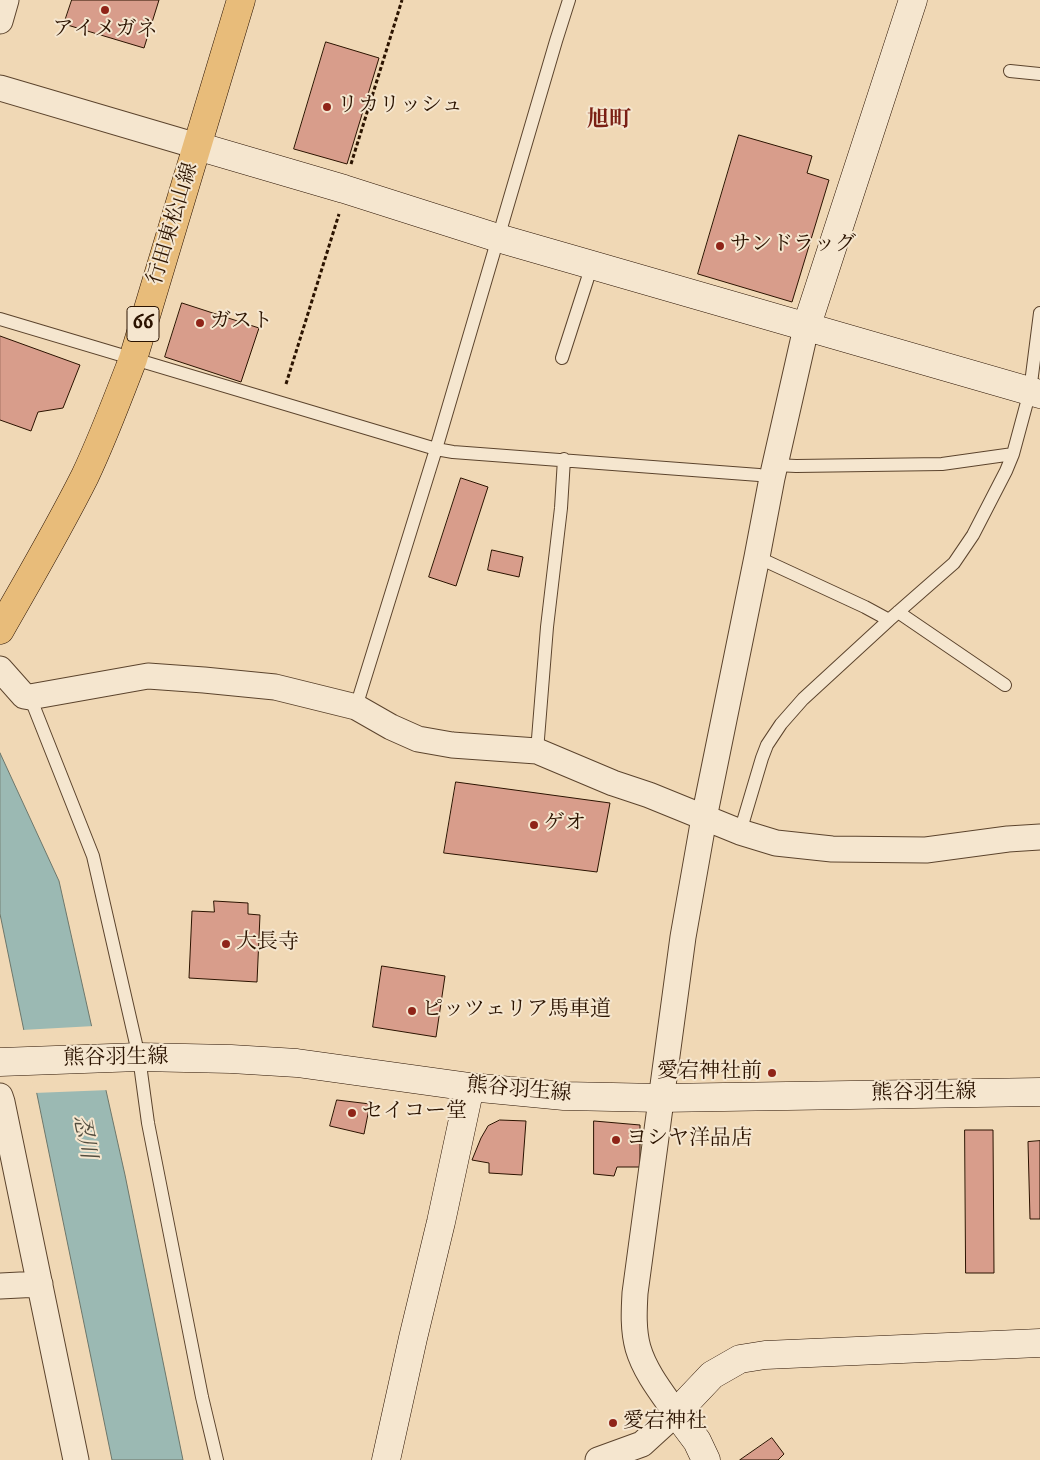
<!DOCTYPE html>
<html>
<head>
<meta charset="utf-8">
<style>
  body { margin:0 }
  canvas { display:block; background:#f0d8b5 }
</style>
</head>
<body>
<canvas width="1040" height="1460"></canvas>
<script>
const context = document.querySelector('canvas').getContext('2d');
context.lineJoin = 'round';
function paint(path, color) {
  context.fillStyle = color;
  context.fill(path, 'evenodd');
}
function strokePath(path, color, width, dash) {
  context.strokeStyle = color;
  context.lineWidth = width;
  context.lineCap = dash ? 'butt' : 'round';
  context.setLineDash(dash || []);
  context.stroke(path);
}
function write(font, color, halo, rows, align = 'center') {
  context.font = font + ' "IM FELL DW Pica","Noto Serif JP",serif';
  context.lineWidth = 4;
  context.setLineDash([]);
  context.textBaseline = 'middle';
  context.strokeStyle = halo;
  context.fillStyle = color;
  for (const [text, x, y, turn = 0] of rows) {
    context.save();
    context.translate(x, y);
    context.rotate((+turn || 0) * Math.PI / 180);
    context.textAlign = isNaN(turn) ? turn : align;
    if (halo) context.strokeText(text, 0, 0);
    context.fillText(text, 0, 0);
    context.restore();
  }
}
const water = new Path2D(`
  M0 753 59 881 125 1175 183 1460H112L0 914Z`);
paint(water, '#9bb9b3');
strokePath(water, '#6e776b', 1);
paint(new Path2D(`
  M94 1026 109 1090 34 1093 22 1030Z`), '#f0d8b5');
const building = new Path2D(`
  M72 0H159L144 48 64 24Z
  M326 42 379 58 347 164 294 149Z
  M739 135 812 156 807 173 829 180 792 302 698 274Z
  M182 303 259 328 241 382 165 357Z
  M0 336 80 365 63 408 38 412 31 431 0 420Z
  M461 478 488 487 456 586 429 577Z
  M492 550 523 557 519 577 488 570Z
  M456 782 610 803 597 872 444 853Z
  M214 901 248 903V914L260 915 257 982 189 978 192 911 214 912Z
  M382 966 445 976 436 1037 373 1027Z
  M337 1100 370 1104 364 1134 330 1126Z
  M500 1120 526 1121 522 1175 489 1173V1163L472 1160 481 1138 488 1126Z
  M594 1121 640 1125V1167H617L614 1176 594 1174Z
  M965 1130H993L994 1273H966Z
  M1040 1141V1219H1030L1028 1142Z
  M772 1438 784 1454 778 1460H740Z`);
paint(building, '#d89d8b');
strokePath(building, '#2b1300', 1);
const lane = new Path2D(`
  M1010 71 1040 74
  M0 319 436 449 453 452 759 475 772 478
  M562 358 592 265
  M775 465 796 466 942 464 1013 454
  M757 557 865 607 889 620
  M898 612 1005 685
  M30 697 93 856 139 1057 148 1123 202 1397 217 1460
  M356 707 436 449 556 41 569 0
  M537 751 547 627 561 508 564 459
  M740 832 762 758 767 745 781 724 803 699 889 620 954 563 973 535 1006 471 1013 454 1030 391 1040 313`);
const street = new Path2D(`
  M0 21 6 0
  M0 88 197 146
  M0 669 24 696 30 697 148 676 204 680 275 687 356 707 391 727 418 739 452 745 537 751 613 783 649 795 740 832 776 843 832 849 926 850 1008 839 1040 837
  M0 1096 2 1102 76 1460
  M0 1286 40 1284
  M598 1460 642 1444 676 1413C662 1393 645 1372 638 1348 633 1330 634 1311 635 1293L683 937 704 818 757 557 772 478 806 328`);
const secondary = new Path2D(`
  M197 146 344 189 498 238 592 265 1040 394
  M806 328 913 0
  M0 1062 139 1057 231 1059 297 1063 470 1087 564 1096 661 1098 1040 1092
  M386 1460 413 1338 441 1222 470 1087
  M706 1460 697 1441 676 1413 712 1375 740 1359 765 1355 1040 1343`);
const primary = new Path2D(`
  M0 630C29 579 59 528 85 476 103 438 118 398 133 359L241 0`);
strokePath(lane, '#5c442d', 14);
strokePath(street, '#5c442d', 27);
strokePath(secondary, '#2b1300', 29);
strokePath(primary, '#2b1300', 29);
strokePath(new Path2D(`
  M351 164 402 0
  M286 384 339 214`), '#2b1300', 3, [4, 2.5]);
strokePath(lane, '#f5e6cf', 12);
strokePath(street, '#f5e6cf', 25);
strokePath(secondary, '#f5e6cf', 28);
strokePath(primary, '#e8bc7a', 28);
for (const [x, y, r, color] of [
  [105,10,5,"#8f2418"],
  [327,107,5,"#8f2418"],
  [720,246,5,"#8f2418"],
  [200,323,5,"#8f2418"],
  [534,825,5,"#8f2418"],
  [226,944,5,"#8f2418"],
  [412,1011,5,"#8f2418"],
  [772,1073,5,"#8f2418"],
  [352,1113,5,"#8f2418"],
  [616,1140,5,"#8f2418"],
  [613,1423,5,"#8f2418"]
]) {
  const dot = new Path2D();
  dot.arc(x, y, r, 0, 2 * Math.PI);
  context.fillStyle = color;
  context.fill(dot);
  strokePath(dot, '#f5e6cf', 2);
}
for (const [x, y, w] of [
  [143,324,32]
]) {
  const box = new Path2D();
  box.roundRect(x - w / 2, y - 17.5, w, 35, 4);
  context.fillStyle = '#f5e6cf';
  context.fill(box);
  strokePath(box, '#2b1300', 1);
}
write('bold 20px', '#2b1300', null, [
  ["66",143,324]
]);
write('21px', '#2b1300', '#f5e6cf', [
  ["アイメガネ",105,31,"center"],
  ["リカリッシュ",337,107],
  ["サンドラッグ",730,246],
  ["ガスト",210,323],
  ["ゲオ",544,825],
  ["大長寺",236,944],
  ["ピッツェリア馬車道",422,1011],
  ["愛宕神社前",762,1073,"right"],
  ["セイコー堂",362,1113],
  ["ヨシヤ洋品店",626,1140],
  ["愛宕神社",623,1423]
], 'left');
write('21px', '#2b1300', '#f5e6cf', [
  ["行田東松山線",174,224,-73],
  ["熊谷羽生線",116,1059,-1],
  ["熊谷羽生線",519,1091,5],
  ["熊谷羽生線",924,1094,-1]
]);
write('bold 22px', '#7a1f14', '#f5e6cf', [
  ["旭町",609,121]
]);
write('italic 22px', '#524d3f', '#f5e6cf', [
  ["忍川",83,1137,79]
]);
</script>
</body>
</html>
